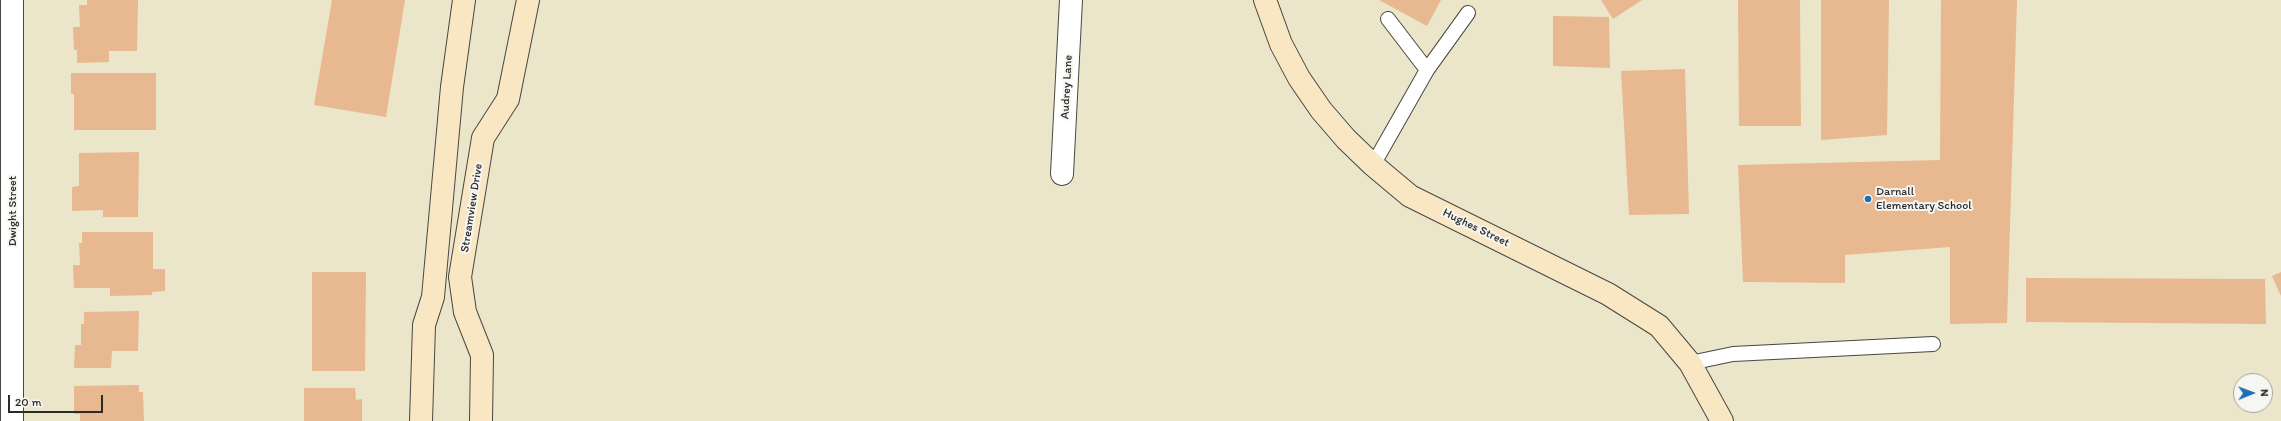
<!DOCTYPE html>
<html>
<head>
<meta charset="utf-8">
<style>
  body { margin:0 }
  #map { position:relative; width:2281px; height:421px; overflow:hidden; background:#ebe6ca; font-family:Itim,sans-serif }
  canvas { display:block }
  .north { position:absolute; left:2233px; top:373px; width:40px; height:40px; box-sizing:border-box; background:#f6f6f2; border:1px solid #a5a5a2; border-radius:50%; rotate:89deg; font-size:11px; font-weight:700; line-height:16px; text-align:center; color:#2b2b2b }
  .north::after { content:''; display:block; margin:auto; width:14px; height:18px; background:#1f6fb2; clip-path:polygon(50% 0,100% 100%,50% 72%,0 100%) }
  .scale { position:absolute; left:8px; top:395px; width:95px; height:18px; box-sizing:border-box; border:2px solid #2b2b2b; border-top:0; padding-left:5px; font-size:12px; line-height:14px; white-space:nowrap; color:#2b2b2b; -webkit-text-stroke:3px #f6f6f2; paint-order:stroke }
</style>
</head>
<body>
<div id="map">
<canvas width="2281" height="421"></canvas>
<div class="north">N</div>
<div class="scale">20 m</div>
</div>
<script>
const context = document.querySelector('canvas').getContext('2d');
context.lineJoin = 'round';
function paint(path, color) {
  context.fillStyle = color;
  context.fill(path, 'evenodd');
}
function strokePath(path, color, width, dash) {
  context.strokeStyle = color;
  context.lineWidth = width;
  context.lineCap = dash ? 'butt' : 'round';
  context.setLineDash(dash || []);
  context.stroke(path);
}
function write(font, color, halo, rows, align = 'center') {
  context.font = font + ' Itim,sans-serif';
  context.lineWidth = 4;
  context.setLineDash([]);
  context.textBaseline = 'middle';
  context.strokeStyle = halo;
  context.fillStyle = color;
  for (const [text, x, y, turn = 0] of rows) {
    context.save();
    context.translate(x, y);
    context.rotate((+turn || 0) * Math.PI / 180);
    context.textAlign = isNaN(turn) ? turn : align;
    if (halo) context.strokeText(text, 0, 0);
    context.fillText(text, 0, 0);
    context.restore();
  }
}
paint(new Path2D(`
  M87 0H138L137 51H109V62L77 63V50H74L73 27H80L79 5H87Z
  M332 0H405L386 117 314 105Z
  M1379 0H1441L1427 26Z
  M1601 0H1642L1613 19Z
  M1738 0H1800L1801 126H1739Z
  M1821 0H1889L1887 135 1821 140Z
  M1941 0H2017L2007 323 1950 324V247L1845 255V283L1743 282 1738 165 1940 160Z
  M1553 16 1609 17 1610 68 1553 66Z
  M1685 69 1689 214 1629 215 1621 71Z
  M71 73H156V130H74V94H71Z
  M139 152 138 217H103V210L72 211V187L79 186V153Z
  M82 232H153V269H165V291L152 292V295L110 296V288H74L73 265H80L79 243H82Z
  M312 272H366L365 371H312Z
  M2281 272V296L2272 276Z
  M2026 278 2265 279 2266 324 2026 322Z
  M139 311 138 351H112L111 368H74L75 345H81V324H84V312Z
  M139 385V392H143L144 421H80V414H74V386Z
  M304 388H355L356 400 362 399V421H304Z`), '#e8b890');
const lane = new Path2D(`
  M1388 19 1427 70
  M1373 165 1427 70 1468 13
  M1690 363 1733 354 1933 344`);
const street = new Path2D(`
  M1062 174 1071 0
  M12 421V0`);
const secondary = new Path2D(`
  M1265 0 1281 44 1299 78 1321 110 1346 139 1373 165 1410 196 1608 294 1659 326 1690 363 1722 421
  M421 421 424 325 433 297 452 87 464 0
  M481 421 482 355 465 312 460 277 483 138 508 99 528 0`);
strokePath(lane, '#484743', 16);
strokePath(street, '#484743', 24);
strokePath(secondary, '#484743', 24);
strokePath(lane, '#fff', 14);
strokePath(street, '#fff', 22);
strokePath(secondary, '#f9e7c3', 22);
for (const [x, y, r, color] of [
  [1868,199,4,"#1f6fb2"]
]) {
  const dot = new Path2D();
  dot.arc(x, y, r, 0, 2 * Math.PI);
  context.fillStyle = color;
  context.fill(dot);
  strokePath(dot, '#f6f6f2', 1.5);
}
write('12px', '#2b2b2b', '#f6f6f2', [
  ["Audrey Lane",1067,87,-87],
  ["Streamview Drive",472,208,-81],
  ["Dwight Street",13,211,-90],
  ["Hughes Street",1476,228,26]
]);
write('12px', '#2b2b2b', '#f6f6f2', [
  ["Darnall",1876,192],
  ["Elementary School",1876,206]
], 'left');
</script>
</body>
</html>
